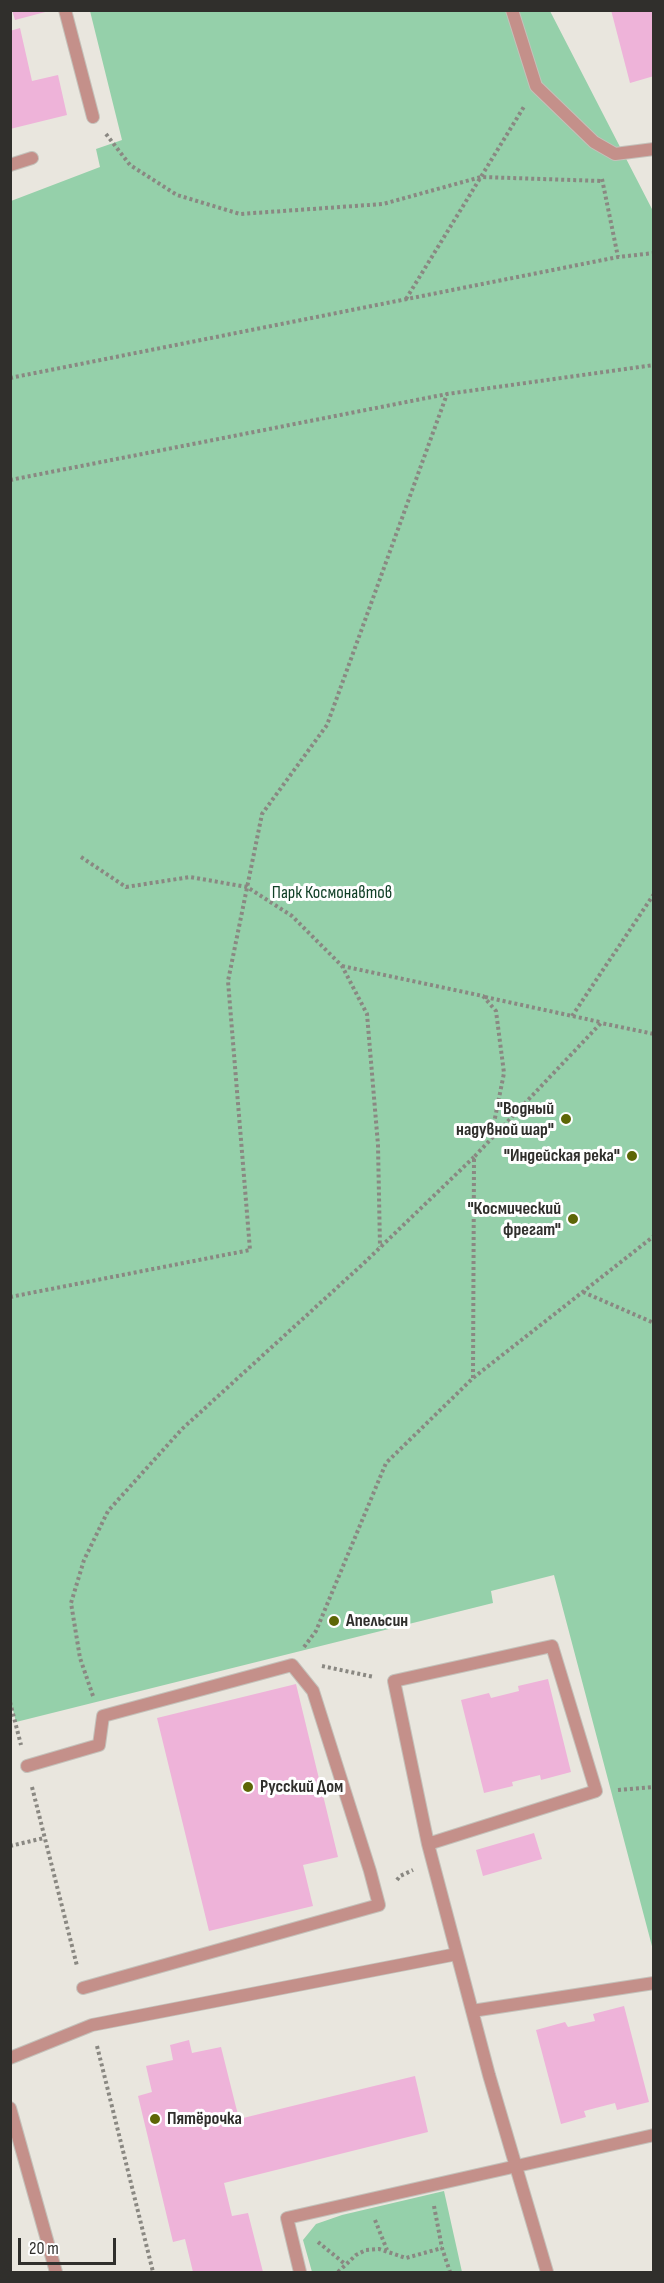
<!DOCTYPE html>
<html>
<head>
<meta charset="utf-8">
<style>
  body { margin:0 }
  #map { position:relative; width:664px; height:2283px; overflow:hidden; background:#e9e6de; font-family:"Sofia Sans Condensed",sans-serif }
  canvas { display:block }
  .frame { position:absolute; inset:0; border:12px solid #302f2c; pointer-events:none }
  .scale { position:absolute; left:18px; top:2238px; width:98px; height:27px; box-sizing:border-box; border:3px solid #302f2c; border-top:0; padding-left:8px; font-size:18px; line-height:21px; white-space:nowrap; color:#302f2c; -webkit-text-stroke:4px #fff; paint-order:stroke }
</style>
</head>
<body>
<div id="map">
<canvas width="664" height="2283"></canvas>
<div class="frame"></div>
<div class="scale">20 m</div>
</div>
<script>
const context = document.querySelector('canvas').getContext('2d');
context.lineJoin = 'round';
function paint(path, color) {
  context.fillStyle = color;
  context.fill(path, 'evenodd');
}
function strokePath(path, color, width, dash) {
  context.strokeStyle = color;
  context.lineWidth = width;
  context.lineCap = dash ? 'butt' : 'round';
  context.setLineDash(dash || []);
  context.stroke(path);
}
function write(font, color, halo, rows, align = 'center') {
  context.font = font + ' "Sofia Sans Condensed",sans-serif';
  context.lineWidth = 6;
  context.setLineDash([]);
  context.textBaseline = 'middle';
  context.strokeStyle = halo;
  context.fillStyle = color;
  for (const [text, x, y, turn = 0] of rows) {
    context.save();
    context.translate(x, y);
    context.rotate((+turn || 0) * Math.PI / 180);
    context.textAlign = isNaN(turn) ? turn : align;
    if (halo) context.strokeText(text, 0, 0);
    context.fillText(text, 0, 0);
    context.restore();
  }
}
paint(new Path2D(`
  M90 11H550L653 211V1950L554 1575 491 1591 493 1603 16 1722 11 1702V201L100 167 96 149 122 140Z
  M444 2191 462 2272H312L303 2240 316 2224 342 2215Z`), '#95d0aa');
paint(new Path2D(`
  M12 10H48L49 11 15 20Z
  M611 10H654V76L630 83Z
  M20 28 32 81 58 75 67 115 10 129V31Z
  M548 1679 571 1772 541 1780 540 1775 512 1782 513 1786 484 1793 461 1700 489 1693 491 1698 519 1691 518 1686Z
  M296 1684 338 1857 303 1865 313 1906 209 1931 157 1718Z
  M534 1833 542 1859 483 1876 476 1850Z
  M624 2006 649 2102 617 2110 615 2103 584 2111 586 2117 561 2124 536 2030 565 2022 568 2027 595 2021 593 2014Z
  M189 2040 192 2053 221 2047 239 2119 415 2076 428 2132 224 2183 232 2216 248 2213 263 2272H193L185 2239 173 2242 138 2096 152 2092 146 2066 173 2060 170 2045Z`), '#eeb3d9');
const lane = new Path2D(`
  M65 10 93 117
  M512 10 536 86 594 142 615 154 654 149
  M10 165 32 158
  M27 1766 99 1745 103 1716 292 1665 313 1691 370 1871 379 1905 83 1988
  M428 1844 596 1791 552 1646 394 1681 428 1844 489 2075 547 2272
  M472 2011 654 1983
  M10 2058 92 2025 457 1954
  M10 2108 56 2272
  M300 2272 287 2218 654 2135`);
strokePath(lane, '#c4c1ba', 14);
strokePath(new Path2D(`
  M106 134 130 165 177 195 240 214 383 204 481 177 602 181
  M602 179 618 257
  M406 299 525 105
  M10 378 618 257 654 253
  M10 480 447 394 654 365
  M81 857 126 887 190 877 247 887 292 916 342 966 367 1014 378 1145 380 1247
  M342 966 483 996 496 1011 504 1073 491 1138
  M485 997 600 1022
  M572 1016 654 894
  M583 1292 654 1323
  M10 1297 250 1250 228 981 262 814 327 725 447 394
  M473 1378 474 1157 601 1023 654 1034
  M304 1647 316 1631 386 1463 473 1378 654 1236
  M322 1666 374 1677
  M93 1696 80 1658 71 1603 84 1560 108 1511 182 1429 364 1263 474 1157
  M10 1702 21 1745
  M32 1787 77 1966
  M618 1790 654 1787
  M10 1846 44 1838
  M397 1880 400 1876 413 1870
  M97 2046 153 2272
  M434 2206 442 2248 450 2272
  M375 2220 387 2250
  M318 2242 345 2264
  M338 2272 356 2255 366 2250 379 2249 406 2258 442 2248`), '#8a8882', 4, [3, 3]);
strokePath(lane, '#c4908a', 12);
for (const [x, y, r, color] of [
  [566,1119,6,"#5d6606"],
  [632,1156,6,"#5d6606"],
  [573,1219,6,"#5d6606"],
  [334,1621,6,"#5d6606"],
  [248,1787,6,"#5d6606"],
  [155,2119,6,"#5d6606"]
]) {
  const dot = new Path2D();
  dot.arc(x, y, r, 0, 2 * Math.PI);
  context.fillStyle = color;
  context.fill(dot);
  strokePath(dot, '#fff', 2);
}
write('18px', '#114027', '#fff', [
  ["Парк Космонавтов",332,893]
]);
write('bold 18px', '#302f2c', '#fff', [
  ["\"Водный",554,1109],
  ["надувной шар\"",554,1130],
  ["\"Индейская река\"",620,1156],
  ["\"Космический",561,1209],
  ["фрегат\"",561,1230],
  ["Апельсин",346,1621,"left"],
  ["Русский Дом",260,1787,"left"],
  ["Пятёрочка",167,2119,"left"]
], 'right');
</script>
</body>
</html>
